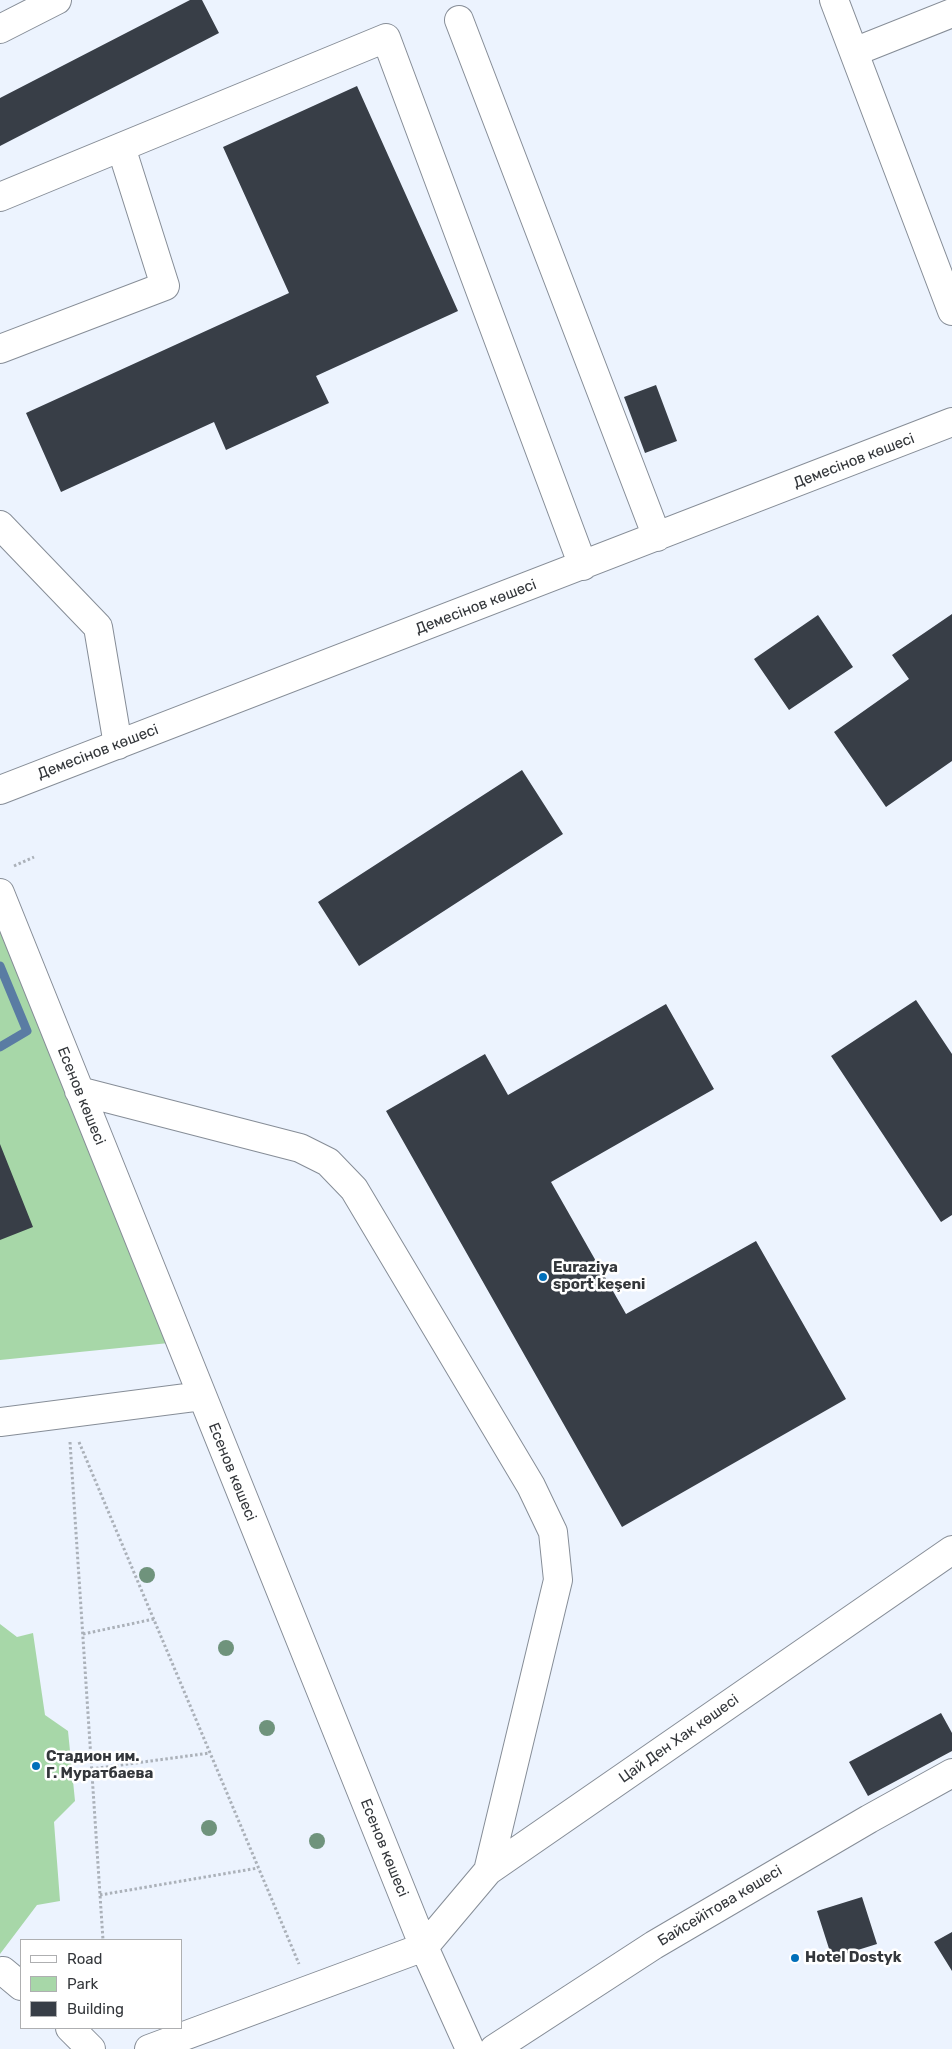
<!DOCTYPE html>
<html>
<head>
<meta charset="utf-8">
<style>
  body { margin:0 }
  #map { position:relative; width:952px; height:2049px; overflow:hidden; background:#ecf3fe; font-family:Rubik,sans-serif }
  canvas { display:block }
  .legend { position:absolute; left:20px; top:1939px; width:162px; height:90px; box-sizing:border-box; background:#fff; border:1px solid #aeafb1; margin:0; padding:6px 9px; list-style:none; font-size:15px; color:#34373b }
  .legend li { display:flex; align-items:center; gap:10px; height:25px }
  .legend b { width:25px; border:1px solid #aeafb1 }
</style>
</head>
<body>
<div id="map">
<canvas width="952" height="2049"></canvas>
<ul class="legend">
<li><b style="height:6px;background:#fff"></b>Road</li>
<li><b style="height:14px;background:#a7d7a8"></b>Park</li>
<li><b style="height:14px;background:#383e47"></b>Building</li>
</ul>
</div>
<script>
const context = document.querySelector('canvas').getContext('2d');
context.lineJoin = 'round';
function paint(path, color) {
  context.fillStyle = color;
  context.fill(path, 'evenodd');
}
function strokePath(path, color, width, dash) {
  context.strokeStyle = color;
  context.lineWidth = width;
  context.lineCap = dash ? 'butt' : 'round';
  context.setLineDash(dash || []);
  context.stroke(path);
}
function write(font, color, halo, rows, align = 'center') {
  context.font = font + ' Rubik,sans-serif';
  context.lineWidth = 5;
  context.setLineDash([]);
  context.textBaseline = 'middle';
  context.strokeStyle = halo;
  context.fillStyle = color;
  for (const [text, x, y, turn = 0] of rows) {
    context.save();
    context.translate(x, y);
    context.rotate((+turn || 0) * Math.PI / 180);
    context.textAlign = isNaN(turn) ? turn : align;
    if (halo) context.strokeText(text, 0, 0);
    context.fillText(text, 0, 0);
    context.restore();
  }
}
paint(new Path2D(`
  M0 900 179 1342 0 1360Z
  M0 1624 17 1637 33 1633 45 1715 68 1731 75 1801 54 1822 60 1901 37 1905 0 1954Z`), '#a7d7a8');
strokePath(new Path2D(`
  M0 966 27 1031 0 1047`), '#5a7ca3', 9);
paint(new Path2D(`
  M190 0H202L219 33 0 146V98Z
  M357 86 458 311 316 376 329 403 226 450 214 422 61 492 26 413 289 293 223 147Z
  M656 385 677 441 645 453 624 397Z
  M952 614V761L886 807 834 732 909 679 892 655Z
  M818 615 853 667 789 710 754 659Z
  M522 770 563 834 359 966 318 902Z
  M916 1000 952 1054V1215L941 1222 831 1056Z
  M666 1004 714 1089 551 1182 626 1314 756 1241 846 1399 622 1527 386 1111 485 1054 508 1095Z
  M0 1144 33 1227 0 1240Z
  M941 1713 952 1733V1751L868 1796 849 1762Z
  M862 1897 877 1944 832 1958 817 1911Z
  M952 1932V1971L934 1942Z`), '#383e47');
const minor = new Path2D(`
  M834 0 952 311
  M459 20 657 537
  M0 29 57 0
  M854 52 952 13
  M0 197 386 38 583 566
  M0 349 165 286 121 147
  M0 525 98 627 118 745
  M0 790 952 422
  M0 893 424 1947 470 2049
  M79 1091 300 1148 328 1162 354 1189 531 1486 553 1532 558 1580 488 1871
  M0 1422 202 1396
  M3 1971 21 1986
  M70 2028 91 2049
  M149 2049 424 1947 488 1871 952 1550
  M494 2049 654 1945 869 1819 952 1773`);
strokePath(minor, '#868d97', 30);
strokePath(new Path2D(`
  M14 866 34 857
  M70 1442 103 1940
  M79 1442 299 1964
  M83 1634 154 1619
  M91 1769 210 1753
  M100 1895 258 1868`), '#abb1b9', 3, [2.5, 2.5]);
strokePath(minor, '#fff', 28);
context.fillStyle = '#6f937c';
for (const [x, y] of [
  [147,1575],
  [226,1648],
  [267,1728],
  [209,1828],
  [317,1841]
]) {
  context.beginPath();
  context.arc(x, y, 8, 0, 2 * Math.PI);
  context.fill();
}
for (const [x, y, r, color] of [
  [543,1277,5,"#006fba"],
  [36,1766,5,"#006fba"],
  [795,1958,5,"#006fba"]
]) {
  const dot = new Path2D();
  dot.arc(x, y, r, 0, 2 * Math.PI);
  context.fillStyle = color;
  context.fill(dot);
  strokePath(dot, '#fff', 2);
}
write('15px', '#34373b', '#fff', [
  ["Демесінов көшесі",854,461,-21],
  ["Демесінов көшесі",476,607,-21],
  ["Демесінов көшесі",98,752,-21],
  ["Есенов көшесі",81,1096,68],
  ["Есенов көшесі",232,1472,68],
  ["Цай Ден Хак көшесі",679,1739,-35],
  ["Есенов көшесі",384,1848,68],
  ["Байсейітова көшесі",720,1906,-31]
]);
write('bold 15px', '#34373b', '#fff', [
  ["Euraziya",553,1268],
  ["sport keşeni",553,1285],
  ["Стадион им.",46,1757],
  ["Г. Муратбаева",46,1774],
  ["Hotel Dostyk",805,1958]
], 'left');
</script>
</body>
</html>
